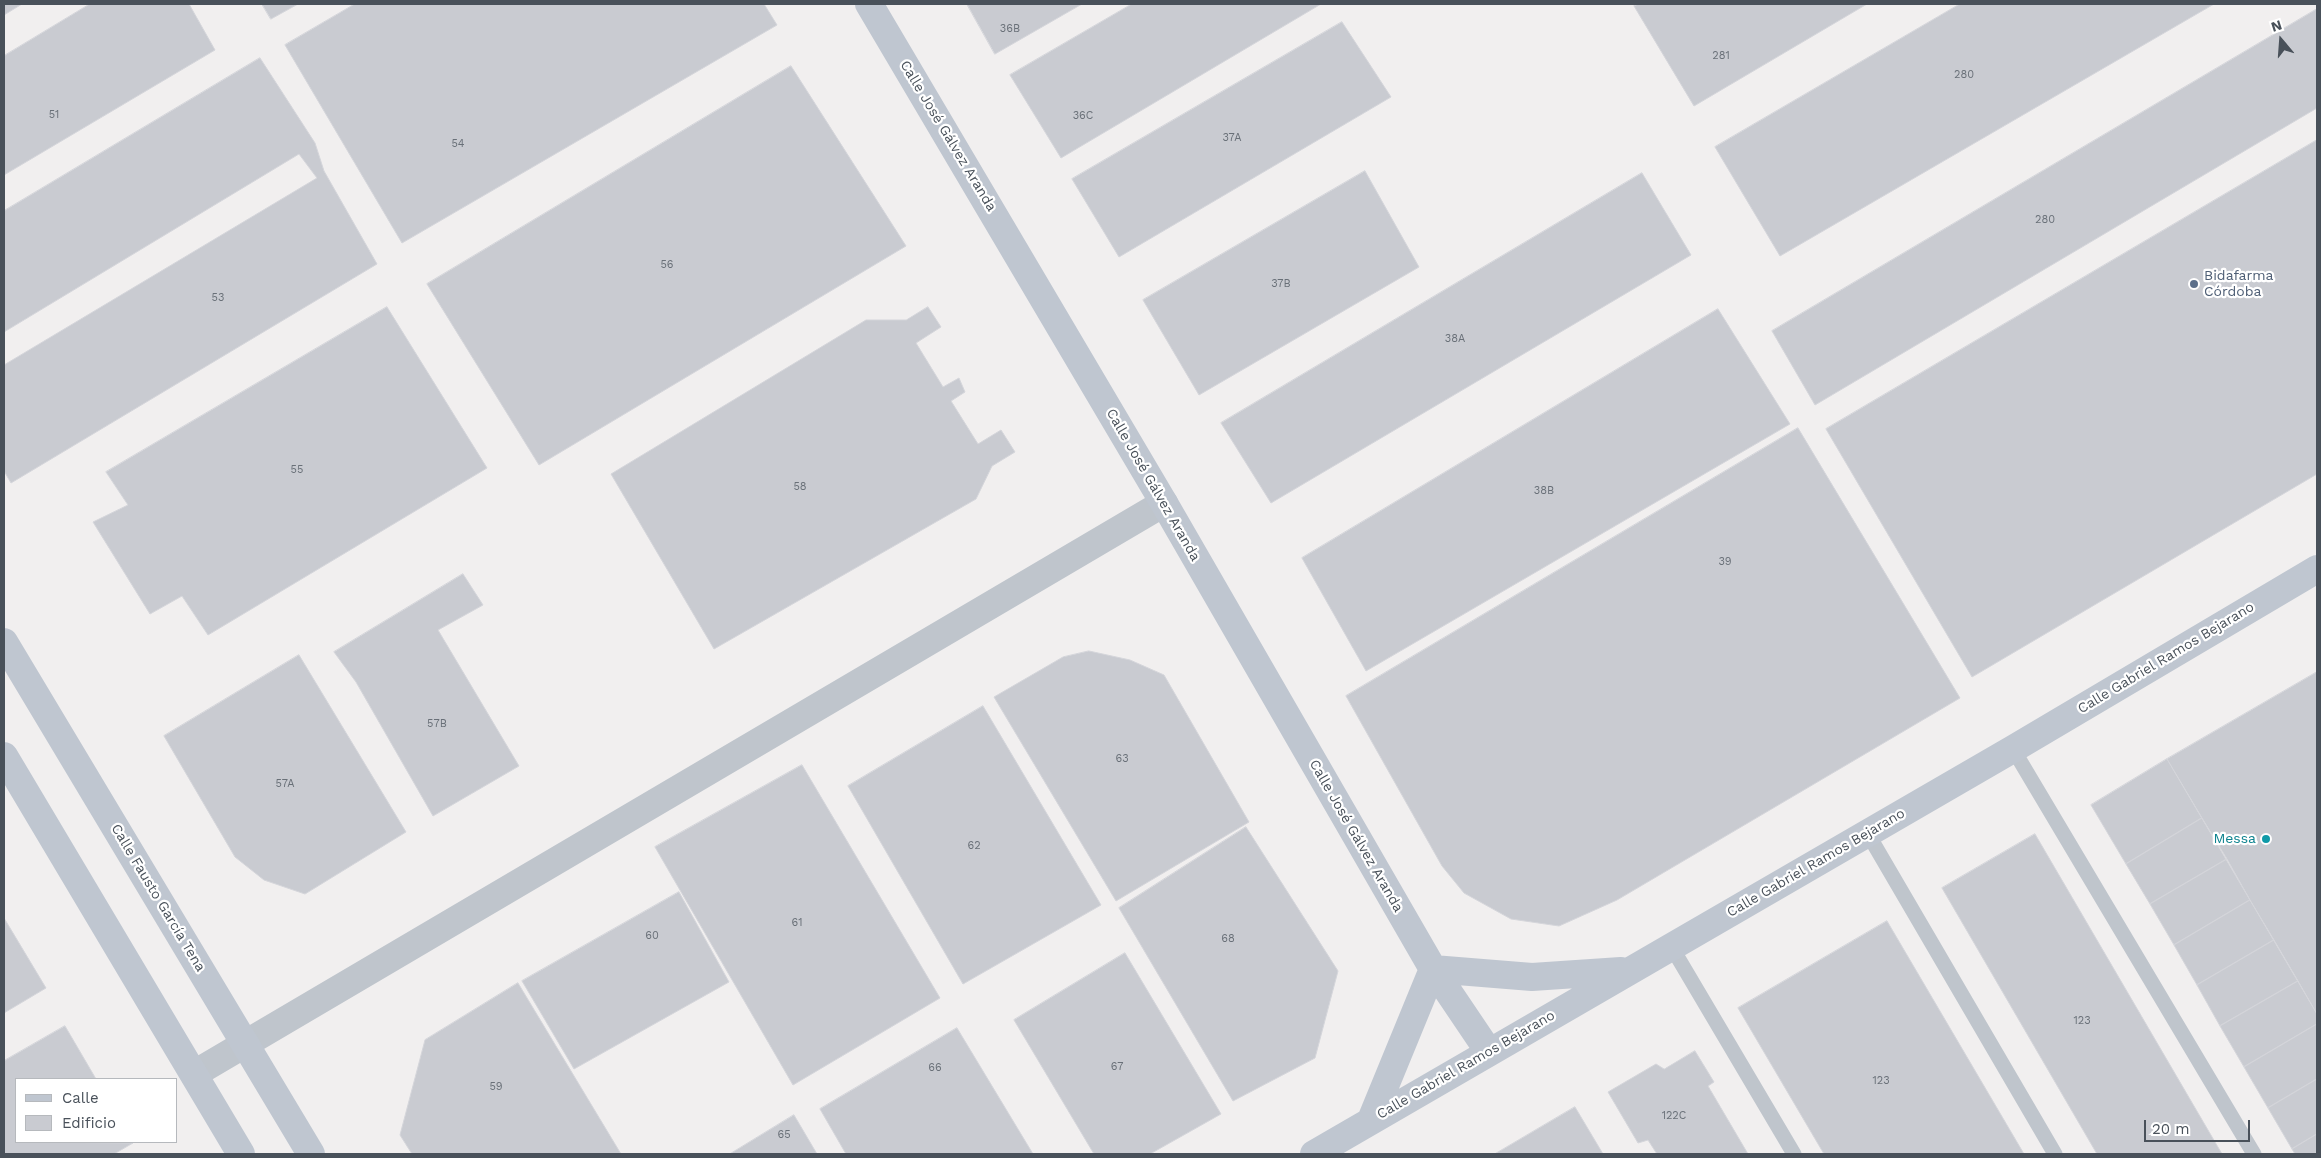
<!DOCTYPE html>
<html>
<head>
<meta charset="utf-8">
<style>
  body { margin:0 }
  #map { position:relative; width:2321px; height:1158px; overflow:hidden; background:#f1efef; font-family:"Work Sans",sans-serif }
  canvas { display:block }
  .frame { position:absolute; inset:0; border:5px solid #49515a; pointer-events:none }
  .legend { position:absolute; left:15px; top:1078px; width:162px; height:65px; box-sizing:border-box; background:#fff; border:1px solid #b6b9bd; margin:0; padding:6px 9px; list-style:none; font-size:15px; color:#49515a }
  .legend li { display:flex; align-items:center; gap:10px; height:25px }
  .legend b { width:25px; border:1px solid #b6b9bd }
  .north { position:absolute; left:2256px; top:15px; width:50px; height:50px; -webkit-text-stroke:4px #fff; paint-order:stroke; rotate:342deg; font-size:14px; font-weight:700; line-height:20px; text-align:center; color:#49515a }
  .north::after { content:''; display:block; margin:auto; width:18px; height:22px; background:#49515a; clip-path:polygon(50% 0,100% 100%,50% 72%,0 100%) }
  .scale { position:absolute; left:2144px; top:1120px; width:106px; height:22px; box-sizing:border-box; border:2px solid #49515a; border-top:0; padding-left:6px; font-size:15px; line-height:18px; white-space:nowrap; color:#49515a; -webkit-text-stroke:4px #fff; paint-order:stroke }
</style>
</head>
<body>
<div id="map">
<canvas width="2321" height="1158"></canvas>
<div class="frame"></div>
<ul class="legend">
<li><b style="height:6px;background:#bfc6d0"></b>Calle</li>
<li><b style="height:14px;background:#c9cbd1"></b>Edificio</li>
</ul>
<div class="north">N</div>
<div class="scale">20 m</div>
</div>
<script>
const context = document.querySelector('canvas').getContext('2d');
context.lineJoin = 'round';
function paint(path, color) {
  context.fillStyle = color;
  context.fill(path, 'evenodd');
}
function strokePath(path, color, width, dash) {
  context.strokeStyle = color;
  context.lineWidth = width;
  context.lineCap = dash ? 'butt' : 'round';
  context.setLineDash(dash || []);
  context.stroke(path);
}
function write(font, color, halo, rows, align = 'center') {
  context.font = font + ' "Work Sans",sans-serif';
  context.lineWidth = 4.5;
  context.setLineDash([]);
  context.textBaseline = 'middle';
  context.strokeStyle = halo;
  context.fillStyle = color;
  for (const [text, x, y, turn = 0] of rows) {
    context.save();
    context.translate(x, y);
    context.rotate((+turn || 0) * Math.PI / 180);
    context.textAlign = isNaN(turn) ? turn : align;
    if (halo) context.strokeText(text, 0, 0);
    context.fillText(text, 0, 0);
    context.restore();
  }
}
const building = new Path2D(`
  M4 4H22L4 15Z
  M90 4H189L215 50 4 175V56Z
  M262 4H298L271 19Z
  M355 4H764L777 25 402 243 285 45Z
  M967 4H1082L995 54Z
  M1132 4H1321L1061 158 1010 75Z
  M1639 4H1867L1694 106 1634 6Z
  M1960 4H2214L1780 256 1715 147Z
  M2317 9V108L1815 405 1772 331Z
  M1342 22 1391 97 1119 257 1072 179Z
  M260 58 315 143 324 171 377 264 11 483 4 471V365L317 178 299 154 4 332V211Z
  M791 66 906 246 539 465 427 284Z
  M2317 140V474L1972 677 1826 429Z
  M1365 171 1419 267 1199 395 1143 300Z
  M1642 173 1691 255 1271 503 1221 423Z
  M387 307 487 468 208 635 182 596 150 614 93 522 128 505 106 472Z
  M928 307 941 327 916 343 943 387 959 378 965 392 951 401 978 444 1001 430 1015 452 992 466 976 499 714 649 611 474 866 320H906Z
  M1718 309 1790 424 1366 671 1302 558Z
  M1798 428 1960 698 1617 900 1559 926 1511 919 1464 893 1442 866 1346 696Z
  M463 574 483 605 438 630 519 766 433 816 356 682 334 652Z
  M1089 651 1130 660 1164 675 1249 822 1116 901 994 697 1063 657Z
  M299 655 406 832 305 894 264 880 235 857 164 736Z
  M2317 672V1014L2167 759Z
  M983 706 1101 905 963 984 848 786Z
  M2167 759 2202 818 2126 864 2091 805Z
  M802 765 940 998 793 1085 655 847Z
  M2202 818 2227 859 2150 904 2126 864Z
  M1246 827 1338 971 1315 1058 1233 1101 1119 908Z
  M2035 834 2222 1154H2097L1942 888Z
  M2227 859 2250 900 2174 945 2150 904Z
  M679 892 729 982 574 1069 522 981Z
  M2250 900 2274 940 2197 985 2174 945Z
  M4 918 46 988 4 1013Z
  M1887 921 2024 1154H1824L1738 1008Z
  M2274 940 2298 981 2220 1026 2197 985Z
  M1125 953 1221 1114 1150 1154H1094L1014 1020Z
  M2298 981 2317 1014V1024L2244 1067 2220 1026Z
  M518 983 621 1154H412L400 1135 425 1040Z
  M2317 1024V1079L2268 1108 2244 1067Z
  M65 1026 96 1079H16V1142L133 1143 114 1154H4V1061Z
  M957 1028 1033 1154H846L820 1109Z
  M1695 1051 1714 1082 1708 1086 1748 1154H1657L1648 1140 1638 1143 1608 1092 1656 1064 1664 1069Z
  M2317 1079V1134L2292 1149 2268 1108Z
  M1575 1107 1603 1154H1495Z
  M794 1115 817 1154H730Z
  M2317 1134V1154H2295L2292 1149Z`);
paint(building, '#c9cbd1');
strokePath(building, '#d4d5da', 1);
strokePath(new Path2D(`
  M2013 749 2254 1154
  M1868 834 2055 1154
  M1671 946 1794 1154`), '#bfc5cc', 15);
strokePath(new Path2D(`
  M194 1074 1164 503`), '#bfc5cc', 28);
strokePath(new Path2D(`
  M869 4 1164 503 1433 969 1489 1052
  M4 642 311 1154
  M4 756 241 1154
  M1371 1120 1433 969 1532 977 1621 971
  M1314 1154 2013 749 2317 569`), '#bfc6d0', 28);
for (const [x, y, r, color] of [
  [2194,284,5,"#5c6f8a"],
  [2266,839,5,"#0f9aa8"]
]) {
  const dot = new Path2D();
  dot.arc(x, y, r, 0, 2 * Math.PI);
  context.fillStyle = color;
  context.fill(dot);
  strokePath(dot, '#fff', 2);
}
write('11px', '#697078', null, [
  ["36B",1010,29],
  ["281",1721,56],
  ["280",1964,75],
  ["51",54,115],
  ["36C",1083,116],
  ["37A",1232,138],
  ["54",458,144],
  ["280",2045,220],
  ["56",667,265],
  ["37B",1281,284],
  ["53",218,298],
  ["38A",1455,339],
  ["55",297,470],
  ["58",800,487],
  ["38B",1544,491],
  ["39",1725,562],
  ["57B",437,724],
  ["63",1122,759],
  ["57A",285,784],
  ["62",974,846],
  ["61",797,923],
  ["60",652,936],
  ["68",1228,939],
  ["123",2082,1021],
  ["67",1117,1067],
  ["66",935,1068],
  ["123",1881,1081],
  ["59",496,1087],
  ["122C",1674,1116],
  ["65",784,1135]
]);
write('14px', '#49515a', '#fff', [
  ["Calle José Gálvez Aranda",948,136,59],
  ["Calle José Gálvez Aranda",1153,485,60],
  ["Calle Gabriel Ramos Bejarano",2166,658,-31],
  ["Calle José Gálvez Aranda",1356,836,60],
  ["Calle Gabriel Ramos Bejarano",1816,863,-30],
  ["Calle Fausto García Tena",158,898,59],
  ["Calle Gabriel Ramos Bejarano",1466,1065,-30]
]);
write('14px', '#4e5e75', '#fff', [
  ["Bidafarma",2204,276],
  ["Córdoba",2204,292]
], 'left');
write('14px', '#0d838f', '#fff', [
  ["Messa",2256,839]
], 'right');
</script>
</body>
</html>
